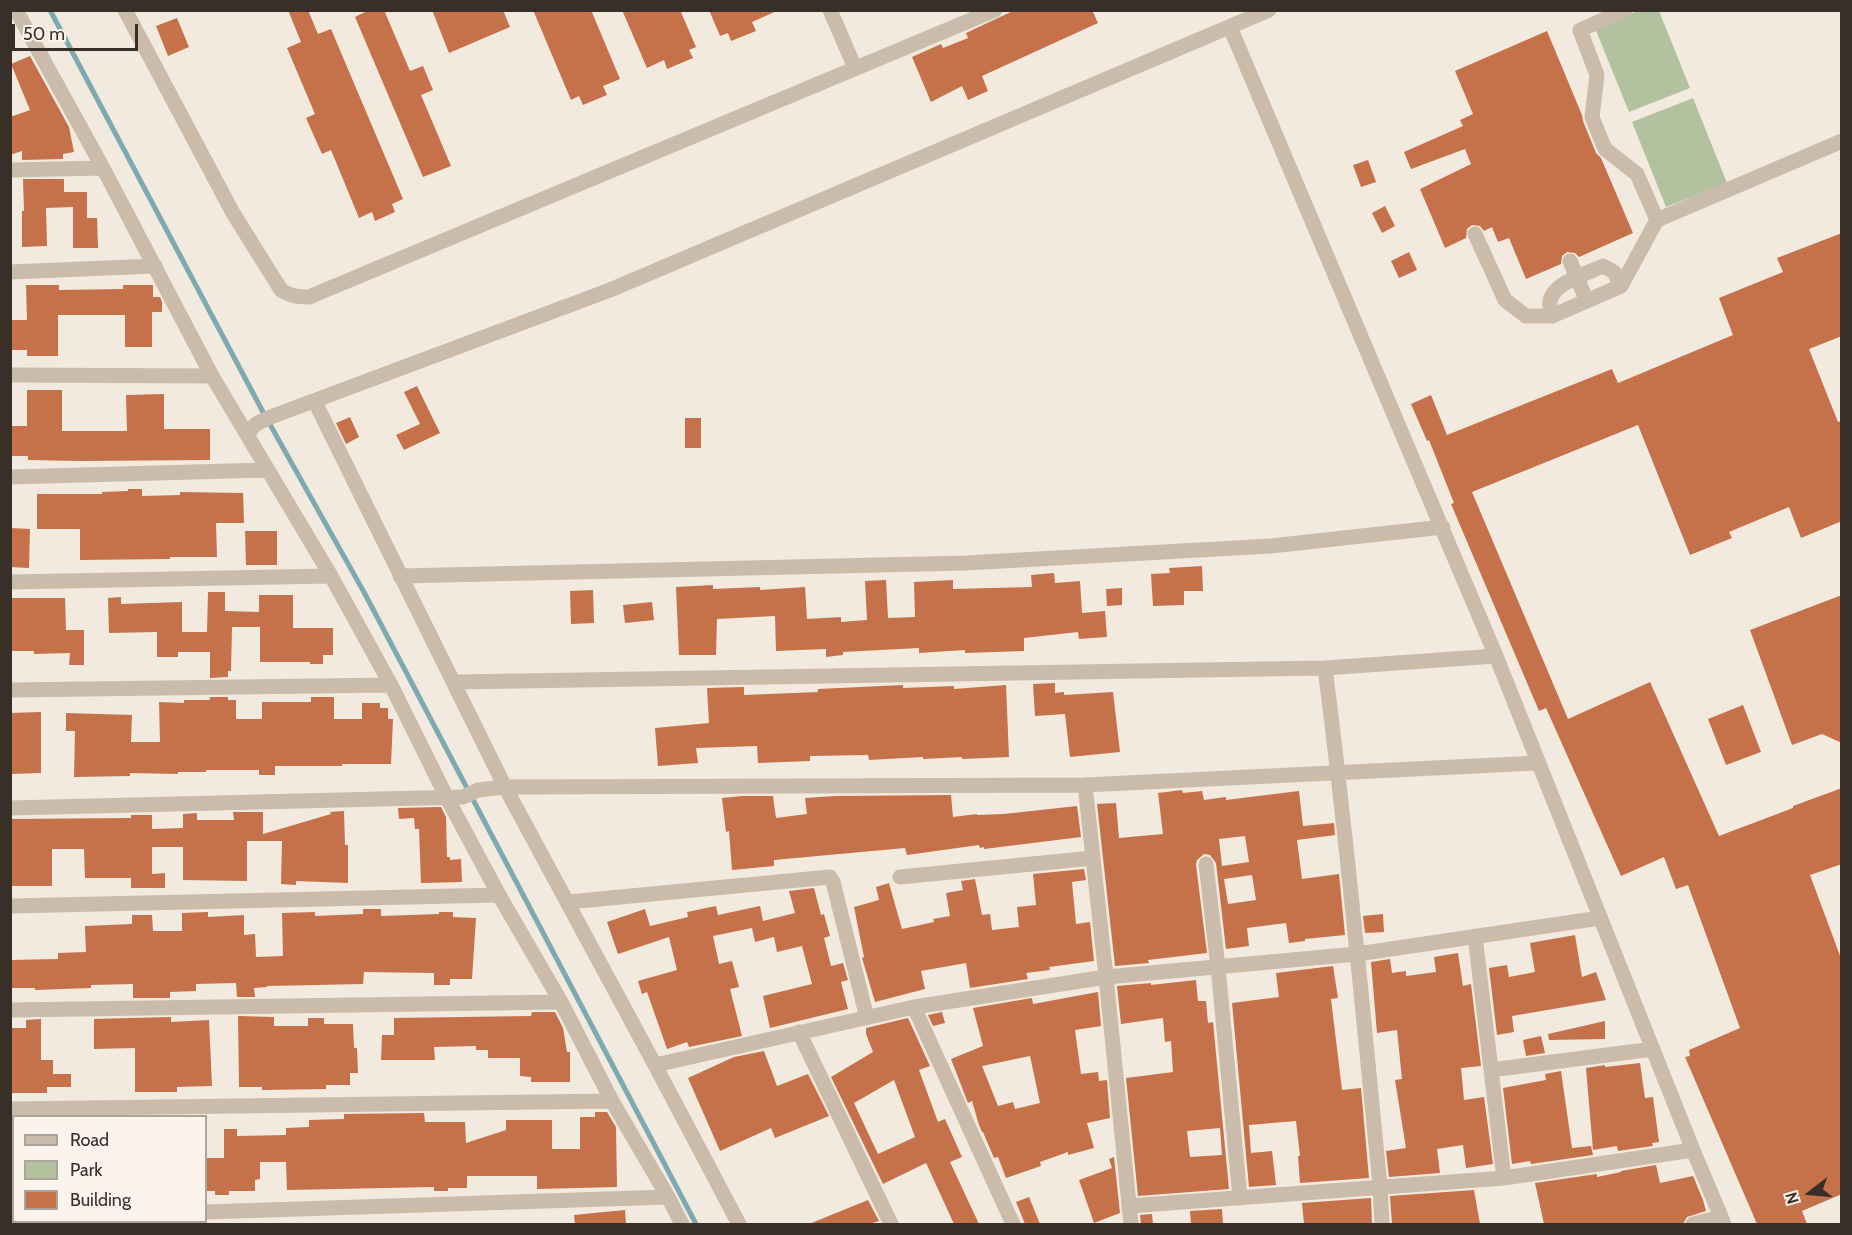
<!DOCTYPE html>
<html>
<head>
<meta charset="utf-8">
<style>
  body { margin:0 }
  #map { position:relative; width:1852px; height:1235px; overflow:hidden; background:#f2eade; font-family:Cabin,sans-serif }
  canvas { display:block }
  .frame { position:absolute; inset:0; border:12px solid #382f29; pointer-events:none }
  .legend { position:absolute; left:12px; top:1115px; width:195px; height:108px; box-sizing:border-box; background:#faf4eb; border:2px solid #aca59d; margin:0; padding:8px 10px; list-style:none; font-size:18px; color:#382f29 }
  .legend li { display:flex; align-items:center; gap:12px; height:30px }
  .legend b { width:30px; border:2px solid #aca59d }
  .north { position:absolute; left:1780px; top:1163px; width:60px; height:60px; -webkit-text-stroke:4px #faf4eb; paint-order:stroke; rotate:254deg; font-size:16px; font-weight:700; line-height:24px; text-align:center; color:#382f29 }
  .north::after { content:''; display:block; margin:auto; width:21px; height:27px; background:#382f29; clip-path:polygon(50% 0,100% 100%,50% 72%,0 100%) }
  .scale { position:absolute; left:12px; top:24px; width:126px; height:27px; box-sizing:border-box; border:3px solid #382f29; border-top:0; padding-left:8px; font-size:18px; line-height:21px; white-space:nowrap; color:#382f29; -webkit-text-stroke:4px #faf4eb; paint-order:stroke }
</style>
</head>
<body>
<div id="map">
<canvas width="1852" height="1235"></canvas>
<div class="frame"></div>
<ul class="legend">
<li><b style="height:8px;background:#cbbbaa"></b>Road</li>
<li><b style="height:16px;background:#b3c29e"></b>Park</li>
<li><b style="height:16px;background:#c5714a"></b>Building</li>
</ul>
<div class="north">N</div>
<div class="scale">50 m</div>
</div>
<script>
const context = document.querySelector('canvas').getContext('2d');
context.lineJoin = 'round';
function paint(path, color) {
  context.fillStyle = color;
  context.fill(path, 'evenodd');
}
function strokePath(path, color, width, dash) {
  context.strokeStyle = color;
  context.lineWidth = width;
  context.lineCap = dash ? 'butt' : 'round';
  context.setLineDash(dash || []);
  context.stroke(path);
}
paint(new Path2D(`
  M1638 11H1659L1690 88 1629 112 1595 28Z
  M1693 98 1727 183 1666 207 1632 122Z`), '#b3c29e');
strokePath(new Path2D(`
  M50 10 263 412 365 594 696 1224`), '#7da9af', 5);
paint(new Path2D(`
  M288 10H308L318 34 331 29 403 199 392 204 395 212 375 221 372 212 359 218 331 150 322 154 306 118 315 114 287 48 301 42Z
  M369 10H384L410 71 423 66 433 90 421 95 451 166 423 177 355 17Z
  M432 10H503L510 27 449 53Z
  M533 10H591L620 79 603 86 607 95 583 105 579 96 571 100Z
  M622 10H680L696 47 689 50 693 58 667 69 664 60 647 68Z
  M709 10H779L752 22 756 31 731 41 728 33 720 36Z
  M1015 10H1092L1098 23 982 76 988 91 968 100 962 86 931 102 912 57 941 44 943 48 968 38 966 33Z
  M177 18 189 47 168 56 156 26Z
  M1547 31 1582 115 1583 121 1596 153 1601 158 1633 233 1579 257 1575 253 1567 252 1562 256 1561 264 1526 279 1509 238 1498 242 1492 227 1484 231 1480 226 1472 225 1467 229 1466 238 1445 248 1420 189 1471 164 1465 149 1411 169 1404 152 1463 126 1460 120 1473 114 1455 71Z
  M30 56 69 127 74 152 63 154V159L22 160V151L10 155V117L30 110 11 64Z
  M1368 160 1376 182 1361 187 1353 165Z
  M23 179H64V192H87V218H97L98 248H73V207L46 208 47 246 22 247V211H24Z
  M1385 206 1395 226 1382 233 1372 213Z
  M1842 233V336L1809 349 1838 422 1842 421V521L1801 538 1789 507 1729 532 1732 538 1690 555 1638 425 1472 492 1568 719 1650 682 1719 836 1793 808V806L1842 788V864L1810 875 1842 961V1194L1802 1211 1807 1224H1757L1685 1057 1690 1056 1689 1050 1740 1028 1688 885 1676 889 1664 857 1621 876 1546 708 1539 711 1451 504 1454 503 1429 440 1427 441 1411 404 1431 395 1447 435 1612 369 1618 383 1733 335 1719 298 1783 272 1777 258Z
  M1409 252 1417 270 1399 278 1391 261Z
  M26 285H59V290L123 289V285H153V297H160L162 302V312H152V347H125V315H58V356H27V350H10V320H27Z
  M417 386 440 433 404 450 396 435 420 424 404 392Z
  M27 390H62V431H127L126 395 164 394V429H210V460L79 461 28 460V456H10V426H27Z
  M350 417 359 437 346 444 336 423Z
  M685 418H701V448H685Z
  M128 489H142V496L180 495V492L243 493 244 523H216L217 557H170V559L80 560V529H37V494H102V492L128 491Z
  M10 528 30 529 29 568 10 567Z
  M245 531H277V565H246Z
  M1202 566 1203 591H1184V605L1153 606 1151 574 1170 573 1169 568Z
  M1054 573 1055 583 1080 581 1082 613 1105 611 1107 637 1079 639 1078 632 1024 638V651L965 653V650L919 653V648L843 652V655L826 657V649L776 651 775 616 717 619 716 655H679L676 587 713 585V589L760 587V590L805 587 807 619 841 617V622L867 620 865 581 886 580 888 618 915 617 914 582 953 580V589L1032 587 1031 575Z
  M1122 588V605L1107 606 1106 589Z
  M593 590 594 623 571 624 570 591Z
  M208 592H225V611L259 612V595H293V628H333V655H323V664H310V662H260V627H232L231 671H228V677L210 678V652H178V657H157V632L109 633 108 598 121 597V604L182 602V632H207Z
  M1842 595V743L1822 734 1792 745 1750 630Z
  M10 598H65L66 630H84V665H69L70 653 34 654V651H10Z
  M652 602 654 620 625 623 623 605Z
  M1055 683V693L1064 692V695L1113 692 1120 752 1070 757 1065 714 1035 716 1033 684Z
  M903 685V688L954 686V689L1006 685 1009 757 962 759V757L923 759V757L869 760 868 755 810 756V761L758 763 757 746 696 748 698 763 658 766 655 728 709 723 707 688 744 687V695L818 692V689Z
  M210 697H228V700H236V719H262V702H311V697H334V719H362V703H380V708H388V719H393L391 764H342V766H275V775H259V770H206V772H178V774L130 773V776L74 777 75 731H66V713L132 715 131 742H160L159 702 184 703V700H210Z
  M1743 705 1761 752 1726 765 1708 719Z
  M41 712V773L10 774V713Z
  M1182 790 1183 793 1202 791 1204 800 1226 797V800L1299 791 1303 826 1334 823 1335 835 1297 840 1302 879 1339 874 1345 935 1305 939V941L1289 943 1286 923 1247 928 1249 946 1226 949 1216 863 1210 855 1204 854 1197 860 1196 865 1207 953 1148 960 1149 963 1115 966 1097 804 1116 803 1119 838 1163 834 1158 793ZM1245 836 1249 862 1222 866 1219 839ZM1252 875 1256 900 1228 904 1224 879Z
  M951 795 953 817 977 814V815L1004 814 1077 806 1081 837 984 849V847L980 848 979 845 907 855 905 848 774 860V866L732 870 729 831 726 832 722 798 742 796H773L776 818 807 814 805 798 835 796Z
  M441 807 446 817 447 857H450V860L461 859 462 882 421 883 419 829H415L414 818 399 819 398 808Z
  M344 811 345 845H348V883L296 881V885L281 884 282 841H247V881L183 880V847H152V874L165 873V888H131V878H85L84 849H52V886H10V819L131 818V815H152V829L183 828V814L197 813V820H234L233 812H263V834L331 814 330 812Z
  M1084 869 1086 880 1072 882 1076 924 1090 922 1094 961 1049 967 1050 970 1026 973 1028 979 970 988 966 963 921 971 925 989 875 1002 862 958 864 957 854 907 879 900 876 887 889 883 902 929 934 922 933 919 950 916 946 893 963 890 961 881 975 879 982 915 990 914 992 930 1019 927 1017 907 1036 905 1033 874Z
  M814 888 821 915 824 914 830 936 824 938 831 966 843 963 848 980 841 982 848 1009 770 1028 763 996 812 984 802 946 777 952 774 937 755 942 752 928 713 936 719 964 732 961 739 987 730 989 742 1036 689 1047 687 1042 667 1049 647 992 642 994 638 981 677 970 669 937 618 954 607 922 645 909 650 926 688 917 687 912 716 906 718 915 760 906 763 921 795 913 789 891Z
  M363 909H381V916L439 914V912H453V917L476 918 472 979H450V985H434V973L364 972 363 984 267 986V987L254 988 255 997H237L236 983 196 984V991L170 992V998H133V984L91 985V988L35 990V988H10V960L58 959V953L86 952 85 926 132 924V915H152L153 931H182V913L208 912V917L244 915V935L255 934 256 957 283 956 282 913 315 912V916L363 914Z
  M1383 914 1384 932 1365 933 1363 916Z
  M1575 935 1582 977 1596 972 1606 1000 1512 1016 1514 1032 1497 1035 1489 968 1507 965 1509 977 1535 972 1530 943Z
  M1458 953 1463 986 1471 984 1481 1066 1461 1068 1464 1100 1484 1097 1493 1164 1466 1168 1463 1145 1437 1149 1440 1173 1389 1177 1386 1151 1406 1148 1395 1080 1402 1079 1397 1030 1377 1033 1371 962 1390 959 1392 973 1406 971V976L1436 972 1434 957Z
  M1333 966 1338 998 1331 999 1342 1090 1361 1088 1369 1178 1300 1183 1298 1156H1300L1296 1121 1249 1125 1251 1153 1272 1151 1276 1185 1249 1187 1232 1003 1279 997 1276 973Z
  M1196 980 1198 1001H1206L1208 1023 1213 1022 1229 1189 1138 1196 1126 1078 1173 1072 1171 1041 1165 1042 1163 1018 1121 1024 1117 986 1151 983V985ZM1220 1128 1222 1155 1190 1157 1187 1131Z
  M1098 992 1101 1026 1075 1030 1081 1074 1098 1072 1099 1081 1107 1080 1110 1118 1087 1123 1094 1148 1068 1155V1152L1040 1162 1041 1166 1006 1178 998 1157 994 1158 983 1132H982L979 1125 972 1101 968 1103 951 1059 983 1046 973 1008 1032 998 1033 1004ZM1030 1056 1040 1103 1015 1109 1013 1102 998 1106 982 1066Z
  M532 1012H555L563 1028 567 1052H570V1082H531V1077L520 1076V1058H488V1050H476V1046L434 1047 435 1060H381L382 1035H394V1018L531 1016Z
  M942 1012 945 1023 933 1026 928 1015Z
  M238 1016 274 1017V1026H308V1018H324V1024H353L354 1048H357L358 1073H350V1085H326V1089L262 1090V1087H239Z
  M171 1017V1022L209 1020 212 1086 177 1087V1092H135V1048L94 1049V1019Z
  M908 1018 930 1066 919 1070 938 1122 945 1119 962 1157 950 1162 979 1224H954L926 1163 883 1184 831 1077 873 1052 866 1034V1028ZM894 1080 915 1137 878 1154 854 1103Z
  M41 1019V1060H53V1074H71V1087H47V1093H10V1028H26V1020Z
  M1605 1021V1039L1549 1040 1548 1034Z
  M1541 1036 1545 1053 1526 1056 1523 1040Z
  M764 1051 777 1086 808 1074 829 1116 775 1138 771 1128 720 1151 688 1078 734 1057Z
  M1640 1063 1645 1098 1653 1097 1659 1142 1652 1143 1653 1146 1618 1151 1617 1146 1593 1150 1586 1068 1605 1065V1067Z
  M1561 1071 1572 1148 1591 1146 1593 1155 1531 1164 1530 1161 1512 1164 1503 1088 1546 1080 1545 1074Z
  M595 1112H607L616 1127 617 1187 537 1189V1176H467V1188H448V1191H434V1187L287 1190 286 1162H260V1179L255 1180V1191H229V1195H215V1191H206V1158H224V1129H237V1136L286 1135V1128L309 1127V1120L344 1119V1114L424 1113 425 1122H465L466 1143 506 1130V1120H552V1149H580V1117H595Z
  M1114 1157 1120 1213 1094 1223 1079 1180 1112 1168 1109 1159Z
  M1656 1165 1660 1183 1693 1176 1703 1200 1706 1211 1687 1217 1683 1224H1544L1535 1183 1597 1174V1177L1621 1172V1171Z
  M1474 1190 1480 1224H1392L1390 1196Z
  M1029 1197 1040 1224H1025L1016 1202Z
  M1371 1198 1372 1224H1304L1302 1203Z
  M868 1200 879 1221 869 1224H809Z
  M1222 1209 1223 1224H1191L1190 1211Z
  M625 1210 626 1224H575L574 1215Z
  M1152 1214 1153 1224H1141L1140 1215Z`), '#c5714a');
strokePath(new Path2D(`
  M16 10 103 168 212 376 331 576 391 685 447 798 499 895 561 1002 612 1101 668 1197 682 1224
  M125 10 233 213 281 290C290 296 298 297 309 297L995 10
  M830 10 855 68
  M1625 10 1580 30 1597 75 1592 117 1605 149 1637 174 1657 220 1842 141
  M1230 27 1496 656 1693 1150 1724 1224
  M10 170 103 168
  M1475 234 1505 300 1526 316H1552L1621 286 1657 220
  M1570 261 1587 301
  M10 272 155 266
  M1552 316C1551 312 1549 306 1550 302 1552 283 1588 273 1603 266L1614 272 1621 286
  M10 375 212 376
  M315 402 505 787 655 1065 739 1224
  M247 434 256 424 268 418 610 290 1269 10
  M10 477 266 470
  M400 576 966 563 1271 546 1443 527
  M10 582 331 576
  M1325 668C1347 840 1363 1013 1380 1186L1382 1224
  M455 682 1325 668 1496 656
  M10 690 391 685
  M1085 785 1106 977 1131 1224
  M10 808 463 797 478 790 505 787 1085 785 1537 763
  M1206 864 1218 967 1240 1198
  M900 877 1093 858
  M568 902 830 877 833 882 867 1018
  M10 906 499 895
  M1475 936 1504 1178
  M914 1007 1013 1224
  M10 1010 561 1002
  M799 1032 891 1224
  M655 1065 914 1007 1106 977 1357 954 1600 918
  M1491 1070 1653 1049
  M10 1109 612 1101
  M1129 1206 1504 1178 1693 1150
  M206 1212 668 1197
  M10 1219H14
  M1693 1224 1721 1217`), '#cbbbaa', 15);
</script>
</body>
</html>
